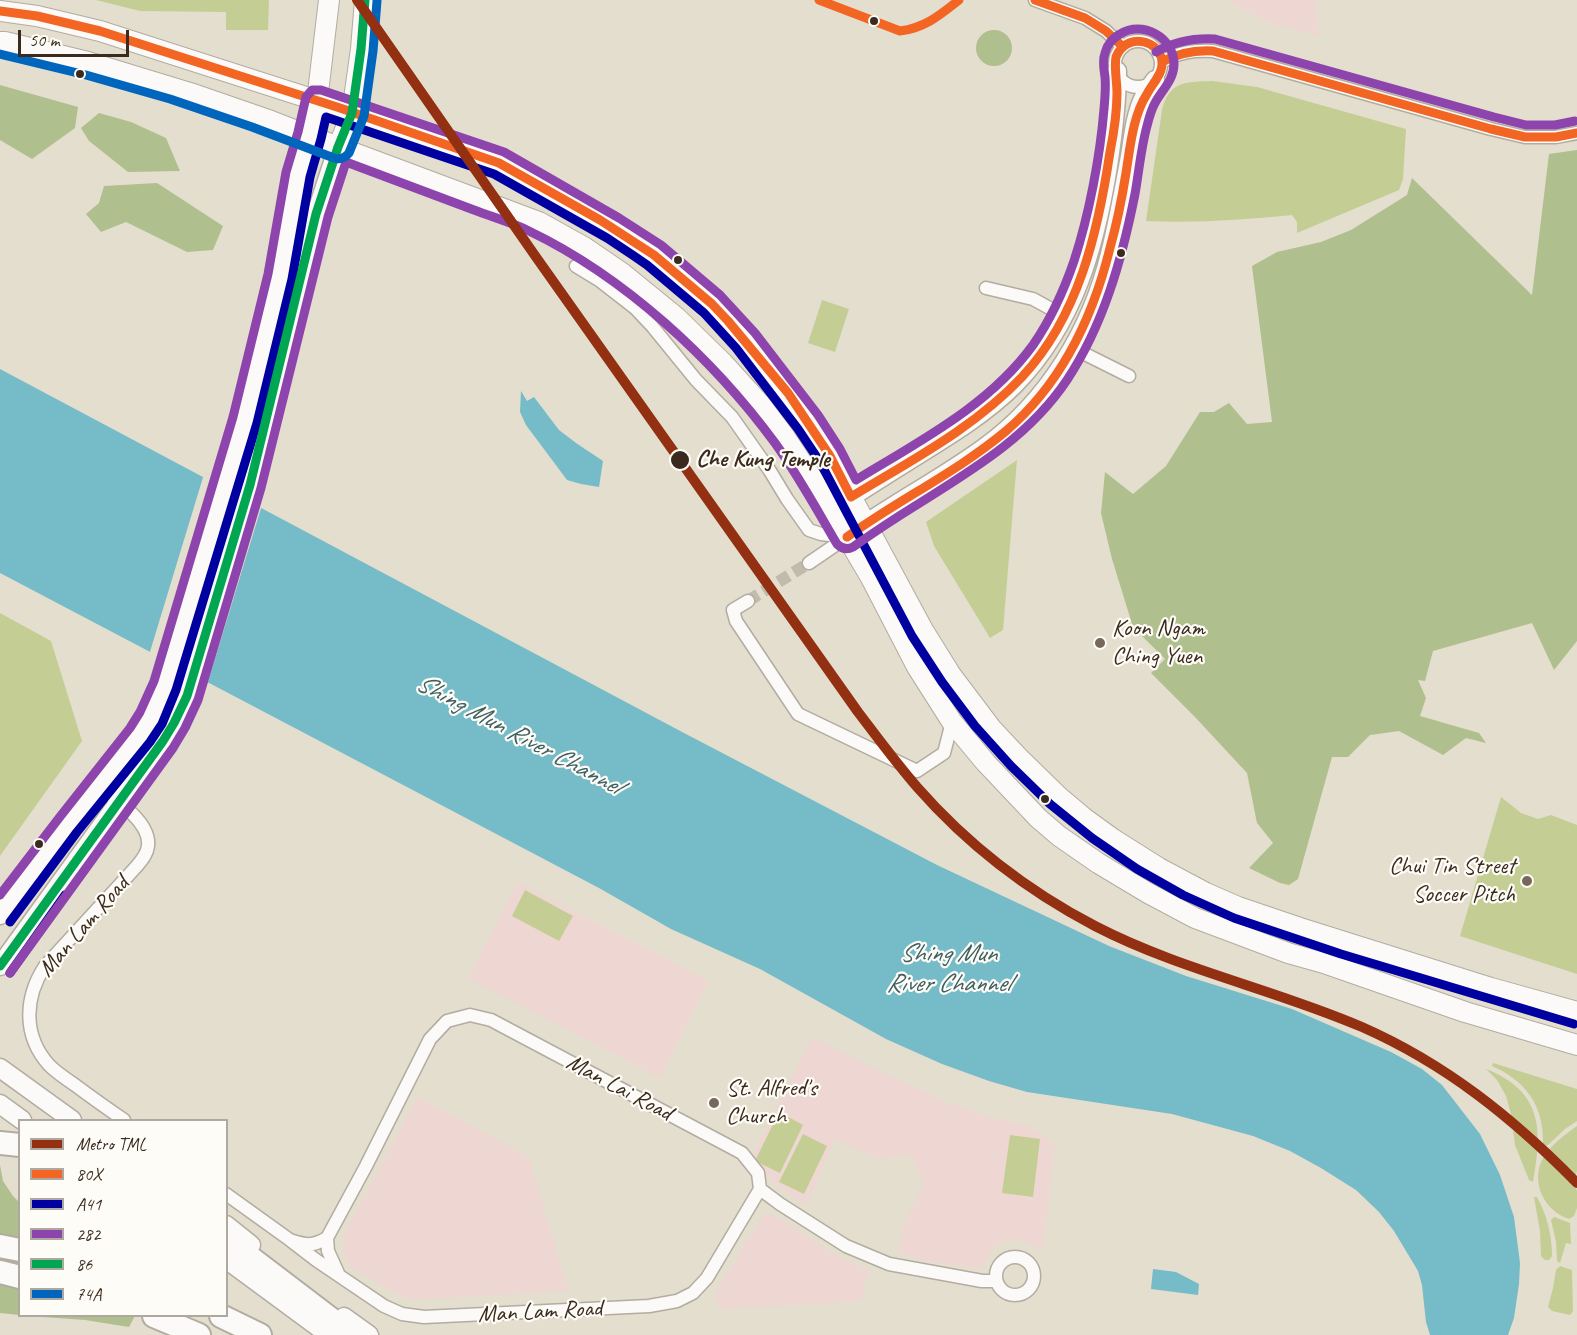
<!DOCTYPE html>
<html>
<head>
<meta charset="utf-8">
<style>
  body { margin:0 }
  #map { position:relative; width:1577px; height:1335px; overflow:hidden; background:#e4dece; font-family:Caveat,sans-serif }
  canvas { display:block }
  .legend { position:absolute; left:18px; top:1119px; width:210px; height:198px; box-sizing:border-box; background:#fdfcf7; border:2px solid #afa8a0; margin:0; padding:8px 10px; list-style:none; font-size:18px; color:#3b2a1e }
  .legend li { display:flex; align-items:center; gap:12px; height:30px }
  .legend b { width:30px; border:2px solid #afa8a0 }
  .scale { position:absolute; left:18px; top:30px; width:111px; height:27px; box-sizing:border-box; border:3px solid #3b2a1e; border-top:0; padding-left:8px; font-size:18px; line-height:21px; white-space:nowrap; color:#3b2a1e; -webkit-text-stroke:4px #fdfcf7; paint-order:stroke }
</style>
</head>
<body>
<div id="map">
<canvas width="1577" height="1335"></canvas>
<ul class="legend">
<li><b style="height:8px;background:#923011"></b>Metro TML</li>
<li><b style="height:8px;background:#f26522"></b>80X</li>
<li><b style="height:8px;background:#0000a0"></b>A41</li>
<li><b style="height:8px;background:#8e44ad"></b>282</li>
<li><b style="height:8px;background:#00a651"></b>86</li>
<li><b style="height:8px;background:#0065bd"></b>74A</li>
</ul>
<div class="scale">50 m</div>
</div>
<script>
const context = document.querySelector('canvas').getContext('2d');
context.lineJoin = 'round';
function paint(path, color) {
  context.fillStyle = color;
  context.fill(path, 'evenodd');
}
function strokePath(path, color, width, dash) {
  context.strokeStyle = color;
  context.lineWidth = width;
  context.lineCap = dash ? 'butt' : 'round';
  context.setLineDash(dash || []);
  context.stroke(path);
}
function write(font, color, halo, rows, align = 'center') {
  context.font = font + ' Caveat,sans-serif';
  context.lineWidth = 4.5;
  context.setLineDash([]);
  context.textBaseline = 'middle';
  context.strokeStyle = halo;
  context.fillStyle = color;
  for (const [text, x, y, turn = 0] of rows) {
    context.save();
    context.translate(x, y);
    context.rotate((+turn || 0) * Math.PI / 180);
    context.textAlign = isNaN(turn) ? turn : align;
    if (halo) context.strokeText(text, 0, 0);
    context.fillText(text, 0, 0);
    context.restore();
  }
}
paint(new Path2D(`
  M1230 0H1315L1319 36 1268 22 1238 6Z
  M518 882 709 981 660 1078 468 978Z
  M812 1037 884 1073 946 1102 989 1117 1031 1127 1055 1144 1042 1252 1028 1243 1020 1240 1009 1239 1001 1242 994 1248 988 1256 982 1269 922 1260 898 1253 904 1225 923 1185 912 1154 880 1160 835 1138 806 1206 775 1183 750 1161Z
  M418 1097 529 1157 568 1291 426 1299H406L350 1267 343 1251 344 1240 348 1227Z
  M764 1214H771L841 1258 869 1270 861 1301 720 1309 715 1297 721 1283Z`), '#eed6d3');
paint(new Path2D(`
  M96 0H269L268 30H226V12L140 11Z
  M1212 81 1257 87 1406 129 1403 179 1399 190 1297 233V222L1292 215C1242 220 1196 223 1146 221L1162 110C1169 81 1186 82 1212 81Z
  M822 300 849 309 835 352 808 343Z
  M1017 460 1003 630 990 638 934 546 926 522Z
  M0 613 51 641 82 741 0 856Z
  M1501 797 1521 813 1538 819 1551 815 1577 825V974L1460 936Z
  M525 890 573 916 559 941 512 916Z
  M1493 1063 1577 1089V1121L1565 1129 1548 1145 1544 1146 1543 1144C1544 1106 1526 1081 1492 1066Z
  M1486 1069C1542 1091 1543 1129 1533 1182L1529 1180 1515 1145 1511 1114 1506 1096 1497 1080Z
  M779 1112 803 1125 780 1173 755 1161Z
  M1577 1126V1171L1574 1182 1577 1191V1208L1574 1216 1569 1219C1544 1211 1530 1182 1543 1158 1551 1145 1564 1135 1577 1126Z
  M803 1134 827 1146 804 1194 779 1182Z
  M1010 1135 1040 1139 1033 1197 1002 1193Z
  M1534 1197H1537C1547 1215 1552 1236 1552 1256L1549 1260H1545L1541 1256 1540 1231Z
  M1554 1217 1570 1223 1571 1244 1566 1243 1560 1263 1557 1261 1556 1242 1551 1220Z
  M1560 1266 1572 1270 1573 1311 1570 1315 1552 1311 1548 1307 1553 1288 1556 1270Z`), '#c4ce94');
paint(new Path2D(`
  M976 48a18 18 0 1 1 36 0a18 18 0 1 1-36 0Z
  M0 85 78 107 75 128 32 159 0 140Z
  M99 113 131 122 166 138 180 171 128 172 89 141 81 128Z
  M1577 150V641L1554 670 1532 623 1433 651 1425 681 1418 680 1426 698 1420 716 1479 733 1486 743 1466 738 1443 755 1399 731 1370 735 1348 757H1332L1298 879 1289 885 1280 883 1249 868 1273 843 1257 823 1247 773 1195 717 1151 673 1165 659 1133 627 1112 559 1101 513 1105 472 1133 494 1166 466 1200 412H1214L1229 403 1247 424 1272 422 1252 266 1277 252 1321 242 1351 230 1407 195 1412 178 1532 295 1549 154Z
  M157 183 223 226 213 250 187 252 126 222 101 232 86 214 99 203 104 186Z
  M0 1165 3 1181 13 1196 19 1202V1315L0 1313Z
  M29 1316H135L129 1327 85 1320Z`), '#b0bf8e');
paint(new Path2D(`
  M0 369 684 733 937 865 1109 946 1186 976 1292 1009 1391 1052 1422 1069 1442 1085 1480 1134 1500 1175 1514 1217 1520 1263 1519 1284 1514 1318 1508 1335H1430L1426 1322 1422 1285 1418 1271 1394 1231 1379 1212 1356 1190 1321 1168 1290 1151 1253 1136 1172 1114 1027 1092 989 1081 942 1064 886 1039 760 969 671 929 599 888 0 573Z
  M521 391 527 401 534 397 559 430 576 443 603 461 599 487 581 484 567 480 526 425 520 412Z
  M1153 1269 1176 1272 1199 1284 1198 1295 1151 1289Z`), '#75bbc8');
paint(new Path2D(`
  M204 474 262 505 207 685 149 655Z`), '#e4dece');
strokePath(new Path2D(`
  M748 601 809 563`), '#c2baab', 12, [12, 6]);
const street = new Path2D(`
  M1035 0 1085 18 1106 31 1123 47
  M1115 64a23 23 0 1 1 46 0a23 23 0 1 1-46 0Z
  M1162 62C1178 52 1194 50 1213 51L1491 129 1525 137H1556L1577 133
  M576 266 599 280 635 308 652 326 696 380 732 417 770 471 787 499 809 530 821 534 847 537
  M986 288 1033 299 1064 316
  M1073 348 1129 376
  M809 563 847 537
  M748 601 733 610 736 621 798 714 917 771 944 753 952 722
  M98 787C115 799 151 822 148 846 147 855 141 861 136 867L45 966C24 998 23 1036 49 1065 57 1073 66 1079 75 1085 91 1097 108 1109 124 1120
  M226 1194 290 1240 316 1260 384 1306 402 1314 424 1317 649 1306 677 1301 693 1293 707 1278 760 1189
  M327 1238 328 1251 338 1273
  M290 1240C306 1245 312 1247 327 1238L366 1166 430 1039 447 1021 470 1015 491 1020 742 1153 758 1173 760 1189 780 1204 846 1246 889 1264 982 1281H996
  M996 1276a19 19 0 1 1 38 0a19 19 0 1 1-38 0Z`);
const secondary = new Path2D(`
  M831 510C860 491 890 472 919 454 953 433 987 412 1015 384 1074 323 1095 247 1108 166 1113 134 1117 103 1117 71
  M847 537C891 505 940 480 984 448 1048 402 1091 331 1110 254 1118 222 1124 189 1130 156 1133 138 1135 116 1143 99 1146 92 1151 86 1155 80
  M0 915 68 825 140 735 151 718 165 685 245 420 280 276 298 174 310 135
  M0 966 163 741 174 723 187 696 250 485 316 214 338 147
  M0 1068 72 1120
  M0 1104 22 1120
  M226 1225 251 1245
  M226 1259 329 1335
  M344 1317 369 1335`);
const primary = new Path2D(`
  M0 11 37 16 100 31 340 108 499 163 613 228 654 255 690 286 712 304 745 340 788 393 826 450 923 630 951 675 991 728 1020 759 1059 797 1084 818 1113 839 1159 868 1206 893 1238 907 1300 928 1491 988 1577 1012
  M0 42H5L88 62 190 93 271 121 338 147 539 222 584 247 622 273 676 317 723 363 761 405 785 437 814 481 871 578 917 667 952 722 986 763 1038 818 1059 836 1098 863 1148 893 1195 918 1288 953 1327 964 1465 1012 1577 1045
  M310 135 317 101 329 0
  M338 147 352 113 361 49 365 0`);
const highway = new Path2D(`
  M0 1143 20 1145
  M226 1239 352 1335
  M0 1246 20 1250
  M0 1272 20 1277
  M154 1316 199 1335
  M221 1316 260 1335`);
strokePath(street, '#b2aca1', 15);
strokePath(secondary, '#b2aca1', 21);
strokePath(primary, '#b2aca1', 22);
strokePath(highway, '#b2aca1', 26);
strokePath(street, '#fbfaf8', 12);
strokePath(secondary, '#fbfaf8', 18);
strokePath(primary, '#fbfaf8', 20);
strokePath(highway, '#fbfaf8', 22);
strokePath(new Path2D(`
  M819 0 900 31C925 28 940 15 959 0
  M1035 0 1085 18 1106 31 1123 47
  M0 11 37 16 100 31 340 108 499 163 600 220 654 255 712 304 728 321 788 393 830 456 851 497C910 461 974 428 1022 377 1079 316 1098 232 1110 152 1114 132 1117 113 1117 93 1117 81 1114 68 1116 57 1128 28 1169 43 1161 70 1158 79 1151 86 1147 94 1133 115 1130 148 1126 173 1122 198 1117 223 1110 248 1093 317 1061 384 1006 431 957 472 898 500 847 537
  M1162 62C1178 53 1194 50 1213 51L1491 129 1525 137H1556L1577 133`), '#f26522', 9);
strokePath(new Path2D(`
  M10 922 77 832 150 742 162 724 176 690 257 423 292 279 310 177 321 139 326 117 494 174 607 238 634 256 647 265 704 313 736 348 798 429 820 462 912 636 942 682 975 726 1011 766 1050 804 1092 838 1137 869 1183 895 1234 918 1341 954 1574 1024
  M10 973 65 895`), '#0000a0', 9);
strokePath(new Path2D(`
  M1156 52C1175 41 1194 38 1215 39L1494 117 1526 125H1555L1575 121
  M0 895 59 818 130 728 140 712 154 681 233 417 268 274 286 172 298 132 306 97 312 90H321L504 152 619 218 661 245 720 295 755 333 818 415 840 449 856 480C918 442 989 406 1033 345 1051 319 1064 290 1074 261 1089 215 1100 157 1104 109 1105 98 1106 87 1105 77 1104 69 1102 61 1105 53 1107 45 1113 38 1120 34 1142 20 1174 37 1174 64 1174 80 1162 90 1155 103 1151 110 1149 118 1147 126 1141 148 1139 171 1135 194 1122 259 1104 324 1067 380 1029 437 972 470 915 506 894 519 873 533 853 547 847 550 842 549 837 544 817 510 798 475 775 443 713 359 625 277 529 231 511 222 492 217 474 210 431 194 388 178 346 162L328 217 261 488 198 700 185 728 173 748 10 973`), '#8e44ad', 9);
strokePath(new Path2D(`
  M0 966 163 741 174 723 187 696 250 485 316 214 338 147 352 113 361 49 365 0`), '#00a651', 9);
strokePath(new Path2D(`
  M0 54 86 75 170 99 252 127 334 158C340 160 345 158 349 153L364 116 373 51 377 1`), '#0065bd', 9);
strokePath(new Path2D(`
  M357 0 536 257 858 712C877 737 896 763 917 787 967 844 1028 891 1095 926 1180 970 1274 989 1362 1027 1446 1064 1513 1118 1577 1183`), '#923011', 10);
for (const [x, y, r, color] of [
  [874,21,5,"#3b2a1e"],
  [80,74,5,"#3b2a1e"],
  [1121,253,5,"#3b2a1e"],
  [678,260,5,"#3b2a1e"],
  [680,460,10,"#3b2a1e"],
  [1100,643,6,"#76695c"],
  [1045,799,5,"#3b2a1e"],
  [39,844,5,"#3b2a1e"],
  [1527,881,6,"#76695c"],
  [714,1103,6,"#76695c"]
]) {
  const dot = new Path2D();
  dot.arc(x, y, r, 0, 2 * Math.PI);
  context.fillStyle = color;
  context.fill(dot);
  strokePath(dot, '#fdfcf7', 2);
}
write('bold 24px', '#3b2a1e', '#fdfcf7', [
  ["Che Kung Temple",696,460]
], 'left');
write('24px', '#3b2a1e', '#fdfcf7', [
  ["Koon Ngam",1112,629],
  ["Ching Yuen",1112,657],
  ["Chui Tin Street",1515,867,"right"],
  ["Soccer Pitch",1515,895,"right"],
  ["St. Alfred's",726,1089],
  ["Church",726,1117]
], 'left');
write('24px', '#3b2a1e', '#fdfcf7', [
  ["Man Lam Road",84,927,-49],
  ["Man Lai Road",619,1088,28],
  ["Man Lam Road",540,1312,-3]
]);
write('italic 26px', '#3f5e61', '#fdfcf7', [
  ["Shing Mun River Channel",518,735,28],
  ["Shing Mun",948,954],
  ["River Channel",948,984]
]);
</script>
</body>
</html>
